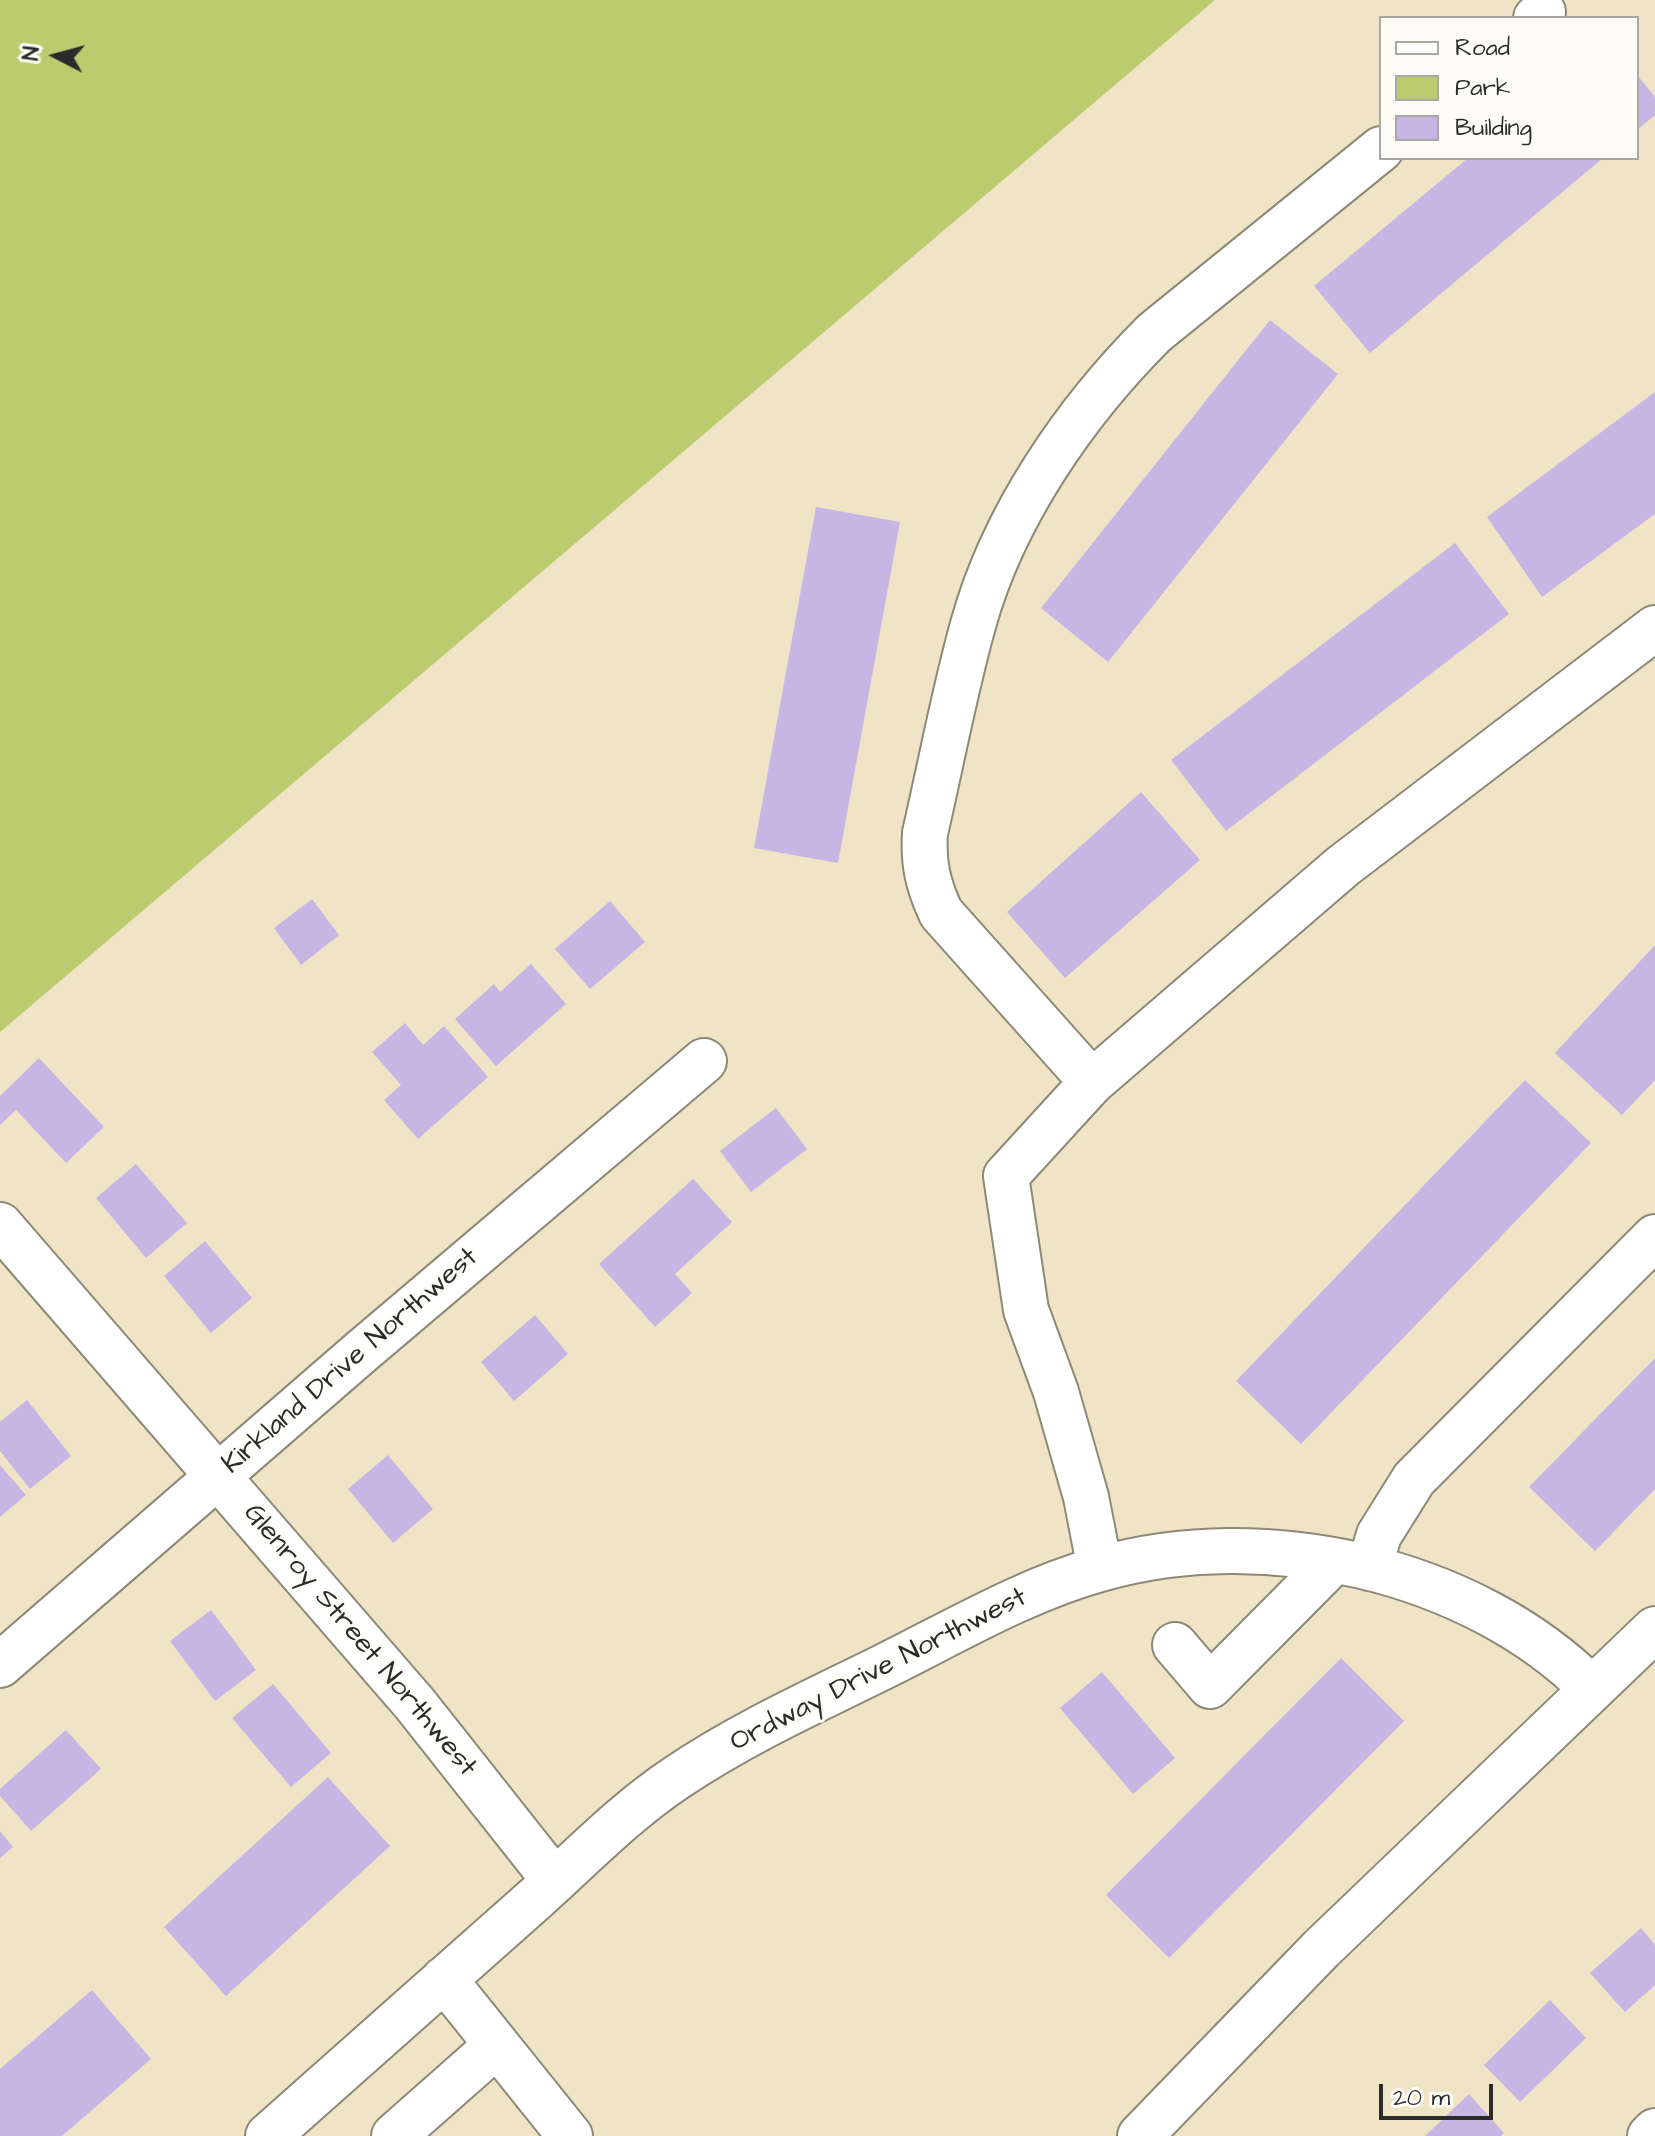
<!DOCTYPE html>
<html>
<head>
<meta charset="utf-8">
<style>
  body { margin:0 }
  #map { position:relative; width:1655px; height:2136px; overflow:hidden; background:#f0e4c6; font-family:"Architects Daughter",sans-serif }
  canvas { display:block }
  .legend { position:absolute; left:1379px; top:16px; width:260px; height:144px; box-sizing:border-box; background:#fdfcf7; border:2px solid #a9a8a5; margin:0; padding:10px 14px; list-style:none; font-size:24px; color:#2b2b2b }
  .legend li { display:flex; align-items:center; gap:16px; height:40px }
  .legend b { width:40px; border:2px solid #a9a8a5 }
  .north { position:absolute; left:16px; top:16px; width:80px; height:80px; -webkit-text-stroke:6px #fdfcf7; paint-order:stroke; rotate:276deg; font-size:22px; font-weight:700; line-height:32px; text-align:center; color:#2b2b2b }
  .north::after { content:''; display:block; margin:auto; width:28px; height:36px; background:#2b2b2b; clip-path:polygon(50% 0,100% 100%,50% 72%,0 100%) }
  .scale { position:absolute; left:1379px; top:2084px; width:114px; height:36px; box-sizing:border-box; border:4px solid #2b2b2b; border-top:0; padding-left:10px; font-size:24px; line-height:28px; white-space:nowrap; color:#2b2b2b; -webkit-text-stroke:6px #fdfcf7; paint-order:stroke }
</style>
</head>
<body>
<div id="map">
<canvas width="1655" height="2136"></canvas>
<ul class="legend">
<li><b style="height:10px;background:#fff"></b>Road</li>
<li><b style="height:22px;background:#bbcb6e"></b>Park</li>
<li><b style="height:22px;background:#c7b5e4"></b>Building</li>
</ul>
<div class="north">N</div>
<div class="scale">20 m</div>
</div>
<script>
const context = document.querySelector('canvas').getContext('2d');
context.lineJoin = 'round';
function paint(path, color) {
  context.fillStyle = color;
  context.fill(path, 'evenodd');
}
function strokePath(path, color, width, dash) {
  context.strokeStyle = color;
  context.lineWidth = width;
  context.lineCap = dash ? 'butt' : 'round';
  context.setLineDash(dash || []);
  context.stroke(path);
}
function write(font, color, halo, rows, align = 'center') {
  context.font = font + ' "Architects Daughter",sans-serif';
  context.lineWidth = 6;
  context.setLineDash([]);
  context.textBaseline = 'middle';
  context.strokeStyle = halo;
  context.fillStyle = color;
  for (const [text, x, y, turn = 0] of rows) {
    context.save();
    context.translate(x, y);
    context.rotate((+turn || 0) * Math.PI / 180);
    context.textAlign = isNaN(turn) ? turn : align;
    if (halo) context.strokeText(text, 0, 0);
    context.fillText(text, 0, 0);
    context.restore();
  }
}
paint(new Path2D(`
  M0 0H1215L0 1032Z`), '#bbcb6e');
paint(new Path2D(`
  M1637 75 1655 97V115L1637 130Z
  M1468 158H1603L1370 353 1314 286Z
  M1270 320 1338 374 1108 662 1041 608Z
  M1655 392V514L1542 597 1487 517Z
  M816 507 900 522 838 863 754 848Z
  M1455 543 1509 614 1226 831 1171 760Z
  M1141 792 1200 860 1065 978 1007 912Z
  M312 899 339 935 301 965 274 928Z
  M610 901 645 942 590 989 555 949Z
  M1655 945V1080L1622 1115 1555 1053Z
  M531 964 566 1004 496 1066 455 1019 494 984 500 992Z
  M405 1023 423 1045 444 1026 488 1077 418 1139 384 1100 401 1085 372 1052Z
  M39 1058 104 1127 66 1163 16 1110 0 1125V1096Z
  M1525 1080 1591 1143 1301 1444 1236 1381Z
  M776 1108 807 1149 751 1192 720 1151Z
  M136 1164 187 1223 146 1258 96 1198Z
  M693 1179 732 1222 675 1274 692 1293 655 1327 599 1264Z
  M205 1241 252 1298 211 1333 164 1276Z
  M535 1315 568 1354 514 1401 481 1362Z
  M1655 1358V1489L1595 1551 1529 1487Z
  M27 1400 71 1456 30 1489 0 1451V1422Z
  M388 1455 433 1509 393 1543 348 1489Z
  M0 1465 26 1495 0 1517Z
  M211 1610 256 1670 215 1701 170 1641Z
  M1341 1658 1404 1721 1169 1958 1106 1895Z
  M1102 1672 1175 1758 1133 1794 1060 1708Z
  M273 1684 331 1753 291 1787 232 1718Z
  M66 1730 101 1769 31 1831 0 1796V1789Z
  M328 1777 390 1846 226 1996 164 1927Z
  M0 1831 13 1847 0 1858Z
  M1641 1928 1655 1945V1985L1625 2012 1590 1973Z
  M92 1990 151 2059 62 2136H0V2069Z
  M1550 2000 1586 2038 1520 2102 1484 2065Z
  M1469 2094 1504 2133 1501 2136H1425Z`), '#c7b5e4');
const minor = new Path2D(`
  M1536 18 1543 12
  M1092 1082 941 913C928 885 923 864 925 833 941 764 954 693 973 625 1003 516 1075 412 1154 333L1381 149
  M0 1225 415 1704 555 1881
  M1369 1568 1379 1535 1414 1479 1655 1237
  M1100 1569 1086 1497 1056 1392 1026 1310 1006 1176 1092 1082 1343 866 1655 628
  M1175 1645 1210 1686 1333 1562
  M0 1665 361 1352 704 1061
  M444 1979 497 2045
  M268 2136C357 2057 446 1978 535 1899 581 1858 625 1812 676 1778 741 1734 812 1702 881 1668 952 1633 1024 1590 1100 1569 1263 1522 1472 1568 1592 1689
  M394 2136 497 2045 570 2136
  M1140 2136 1321 1949 1655 1629
  M1650 2136 1655 2131`);
strokePath(minor, '#8e8878', 48);
strokePath(minor, '#fff', 44);
write('28px', '#2b2b2b', '#fdfcf7', [
  ["Kirkland Drive Northwest",351,1362,-41],
  ["Glenroy Street Northwest",359,1641,50],
  ["Ordway Drive Northwest",879,1671,-27]
]);
</script>
</body>
</html>
